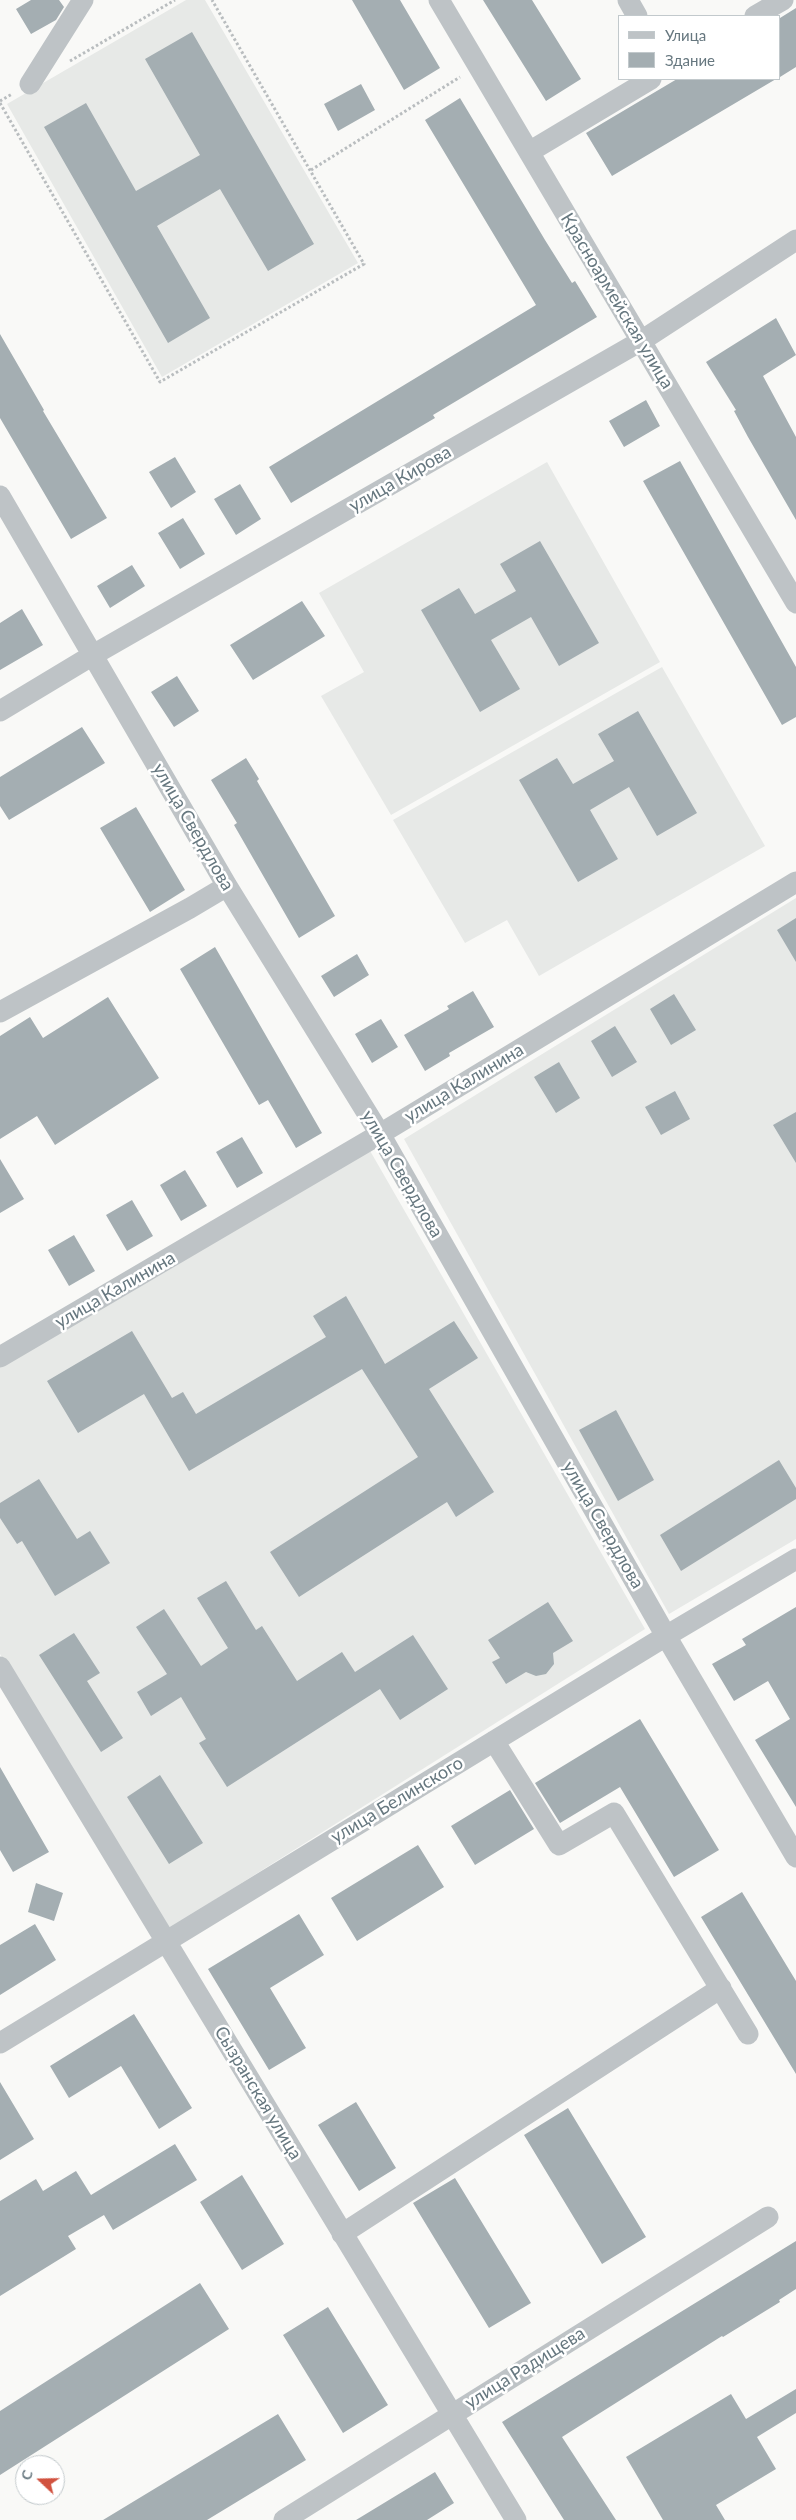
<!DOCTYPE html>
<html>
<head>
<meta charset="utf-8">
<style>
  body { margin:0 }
  #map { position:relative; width:796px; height:2520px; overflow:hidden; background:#f9f9f7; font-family:Lato,sans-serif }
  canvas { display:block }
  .legend { position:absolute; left:618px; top:15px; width:162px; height:65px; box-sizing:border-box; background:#fff; border:1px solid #c2c9cc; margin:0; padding:6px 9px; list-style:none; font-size:15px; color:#66777f }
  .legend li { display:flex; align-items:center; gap:10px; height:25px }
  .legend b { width:25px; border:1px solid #c2c9cc }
  .north { position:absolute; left:15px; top:2455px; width:50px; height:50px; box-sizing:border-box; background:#fff; border:1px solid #c2c9cc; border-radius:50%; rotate:291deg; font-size:14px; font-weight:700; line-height:20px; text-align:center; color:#66777f }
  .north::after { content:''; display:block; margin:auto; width:18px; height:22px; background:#d1523f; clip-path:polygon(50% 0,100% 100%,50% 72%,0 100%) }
</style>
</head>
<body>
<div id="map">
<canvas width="796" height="2520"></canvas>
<ul class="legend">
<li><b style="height:6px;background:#bec3c6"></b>Улица</li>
<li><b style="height:14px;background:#a4aeb2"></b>Здание</li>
</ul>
<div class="north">С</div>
</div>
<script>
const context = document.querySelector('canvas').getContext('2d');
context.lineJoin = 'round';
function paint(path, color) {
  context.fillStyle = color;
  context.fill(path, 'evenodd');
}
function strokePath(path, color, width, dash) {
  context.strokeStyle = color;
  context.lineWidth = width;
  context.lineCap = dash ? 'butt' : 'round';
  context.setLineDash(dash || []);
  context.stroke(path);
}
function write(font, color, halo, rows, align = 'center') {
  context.font = font + ' Lato,sans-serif';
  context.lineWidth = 5;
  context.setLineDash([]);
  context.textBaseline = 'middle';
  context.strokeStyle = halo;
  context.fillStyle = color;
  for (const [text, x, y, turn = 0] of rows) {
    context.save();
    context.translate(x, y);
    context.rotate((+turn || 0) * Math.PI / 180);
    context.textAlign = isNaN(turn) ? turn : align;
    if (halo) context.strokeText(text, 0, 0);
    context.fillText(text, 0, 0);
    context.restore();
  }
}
paint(new Path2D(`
  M186 0H205L358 263 162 377 7 104Z
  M547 462 660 662 391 815 321 696 364 672 319 593Z
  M662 667 765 846 539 976 507 920 465 943 393 820Z
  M796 898V1539L669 1614 404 1139Z
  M369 1149 645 1629 167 1930 0 1654V1364Z`), '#e7e9e7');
paint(new Path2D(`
  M31 0H59L64 7 56 20 31 34 16 9Z
  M352 0H400L440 68 404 90Z
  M483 0H532L581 79 546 101Z
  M796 8V67L780 77V18Z
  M192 32 314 244 268 271 220 189 157 226 210 318 168 343 44 127 86 103 136 191 200 155 145 59Z
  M677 79H776L612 176 586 133Z
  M361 84 375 110 338 131 324 104Z
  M460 98 545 240 572 283 575 281 597 317 433 415 435 418 291 503 269 467 536 305 425 120Z
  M776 318 796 355 763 376 796 437V520L748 437 734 411 736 410 706 362Z
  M0 334 44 410 43 411 107 518 71 539 0 418Z
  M646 400 660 426 624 447 609 421Z
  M175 457 196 492 171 508 149 472Z
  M680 461 796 667V717L782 725 643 481Z
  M240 484 261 519 236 535 214 499Z
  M183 518 205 554 180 569 158 533Z
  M540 541 599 643 559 666 531 617 491 640 520 689 480 712 421 610 459 588 475 614 516 591 500 564Z
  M132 565 145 586 110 608 97 586Z
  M302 601 325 636 253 680 230 645Z
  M22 609 43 645 0 670V623Z
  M177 676 199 711 174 727 151 692Z
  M638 711 697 813 657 836 629 787 590 810 618 859 578 882 519 780 557 758 573 784 614 761 598 734Z
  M82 727 105 763 9 820 0 806V777Z
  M246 758 259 779 257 781 335 916 299 938 234 825 237 823 211 780Z
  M136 807 185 890 150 912 100 828Z
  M796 918V962L777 930Z
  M215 947 322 1133 296 1148 268 1100 259 1105 180 969Z
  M357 954 369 975 334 997 321 976Z
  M473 991 494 1027 449 1053 450 1056 425 1071 404 1035 449 1009 447 1006Z
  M674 994 696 1030 671 1045 650 1009Z
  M108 997 159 1078 55 1145 37 1116 0 1139V1036L30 1017 43 1038Z
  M381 1019 398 1047 372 1063 355 1034Z
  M615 1026 637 1062 612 1077 591 1041Z
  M559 1062 580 1098 556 1113 534 1077Z
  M675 1091 690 1119 661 1135 645 1107Z
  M796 1112V1163L773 1125Z
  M242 1137 263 1173 237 1188 216 1152Z
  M0 1159 24 1199 0 1213Z
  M185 1170 207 1206 181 1221 160 1185Z
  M132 1200 153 1236 127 1251 106 1215Z
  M74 1235 95 1271 69 1286 48 1250Z
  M346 1296 385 1364 454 1321 478 1358 429 1389 494 1492 456 1517 447 1502 299 1597 270 1552 418 1457 362 1369 189 1471 144 1394 78 1433 47 1381 132 1331 172 1398 183 1392 196 1414 326 1337 313 1316Z
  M616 1410 654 1480 618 1501 579 1430Z
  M779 1460 796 1488V1499L681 1571 660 1535Z
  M39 1479 77 1539 90 1531 110 1563 55 1596 22 1541 17 1544 0 1518V1503Z
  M226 1581 256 1630 262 1626 297 1681 342 1652 355 1672 413 1635 448 1689 400 1720 380 1689 227 1787 199 1743 206 1739 181 1697 151 1716 137 1692 167 1674 136 1627 164 1609 201 1666 228 1648 197 1598Z
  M548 1602 573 1641 553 1653 554 1664 546 1674 536 1676 526 1672 506 1684 492 1662 500 1658 488 1640Z
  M796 1607V1807L755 1740 790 1719 768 1681 734 1701 712 1664 746 1645 742 1639Z
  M74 1633 100 1673 87 1681 123 1738 101 1752 39 1655Z
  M640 1719 719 1850 674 1877 620 1787 560 1823 535 1783Z
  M0 1767 49 1852 13 1872 0 1850Z
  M160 1775 203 1843 169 1864 127 1797Z
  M510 1790 534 1829 475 1865 451 1826Z
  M418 1845 444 1887 357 1941 331 1898Z
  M36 1883 63 1893 54 1921 28 1912Z
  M742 1892 796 1981V2074L701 1917Z
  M299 1914 324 1955 270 1988 306 2048 269 2070 208 1969Z
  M35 1924 56 1960 0 1995V1945Z
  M134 2014 192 2108 159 2129 121 2066 69 2098 50 2066Z
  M0 2082 34 2139 0 2160Z
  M356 2102 396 2168 359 2191 318 2125Z
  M568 2108 646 2237 602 2264 524 2135Z
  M175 2144 197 2180 113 2230 104 2215 68 2236 76 2249 0 2296V2201L36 2179 43 2191 76 2171 91 2195Z
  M242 2175 284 2244 242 2270 200 2202Z
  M455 2178 531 2303 489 2328 413 2203Z
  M796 2241V2289L779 2300 780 2302 723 2337 722 2336 562 2437 616 2520H564L502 2422Z
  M200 2283 229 2329 0 2475V2411Z
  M328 2307 388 2405 343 2433 283 2335Z
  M796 2389V2413L757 2437 776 2469 716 2505 725 2520H663L626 2457 731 2394 746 2419Z
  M278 2414 306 2460 207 2520H103Z
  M435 2472 454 2503 427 2520H356Z`), '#a4aeb2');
strokePath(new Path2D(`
  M70 61 175 0
  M0 101 12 94
  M0 103 160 382 364 264 212 0
  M311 170 460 77`), '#b9bdbf', 3, [2.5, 2.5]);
strokePath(new Path2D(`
  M439 0 796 603
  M628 0 637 16
  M755 16 783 0
  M30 84 83 0
  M529 152 651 79
  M0 496 227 886 380 1134 666 1636 796 1857
  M0 711 93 655 641 341 796 240
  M0 1012 190 908 227 886
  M0 1357 380 1134 796 882
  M0 1667 516 2520
  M494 1741 559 1845 614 1813 748 2034
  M0 2043 666 1636 796 1559
  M342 2234 721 1988
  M284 2520 768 2217`), '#bec3c6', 21);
write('18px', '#66777f', '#fff', [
  ["Красноармейская улица",617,301,59],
  ["улица Кирова",400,479,-30],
  ["улица Свердлова",193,827,60],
  ["улица Калинина",464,1083,-31],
  ["улица Свердлова",402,1174,60],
  ["улица Калинина",115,1290,-30],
  ["улица Свердлова",603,1525,60],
  ["улица Белинского",397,1800,-31],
  ["Сызранская улица",258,2093,59],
  ["улица Радищева",525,2368,-32]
]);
</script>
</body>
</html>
